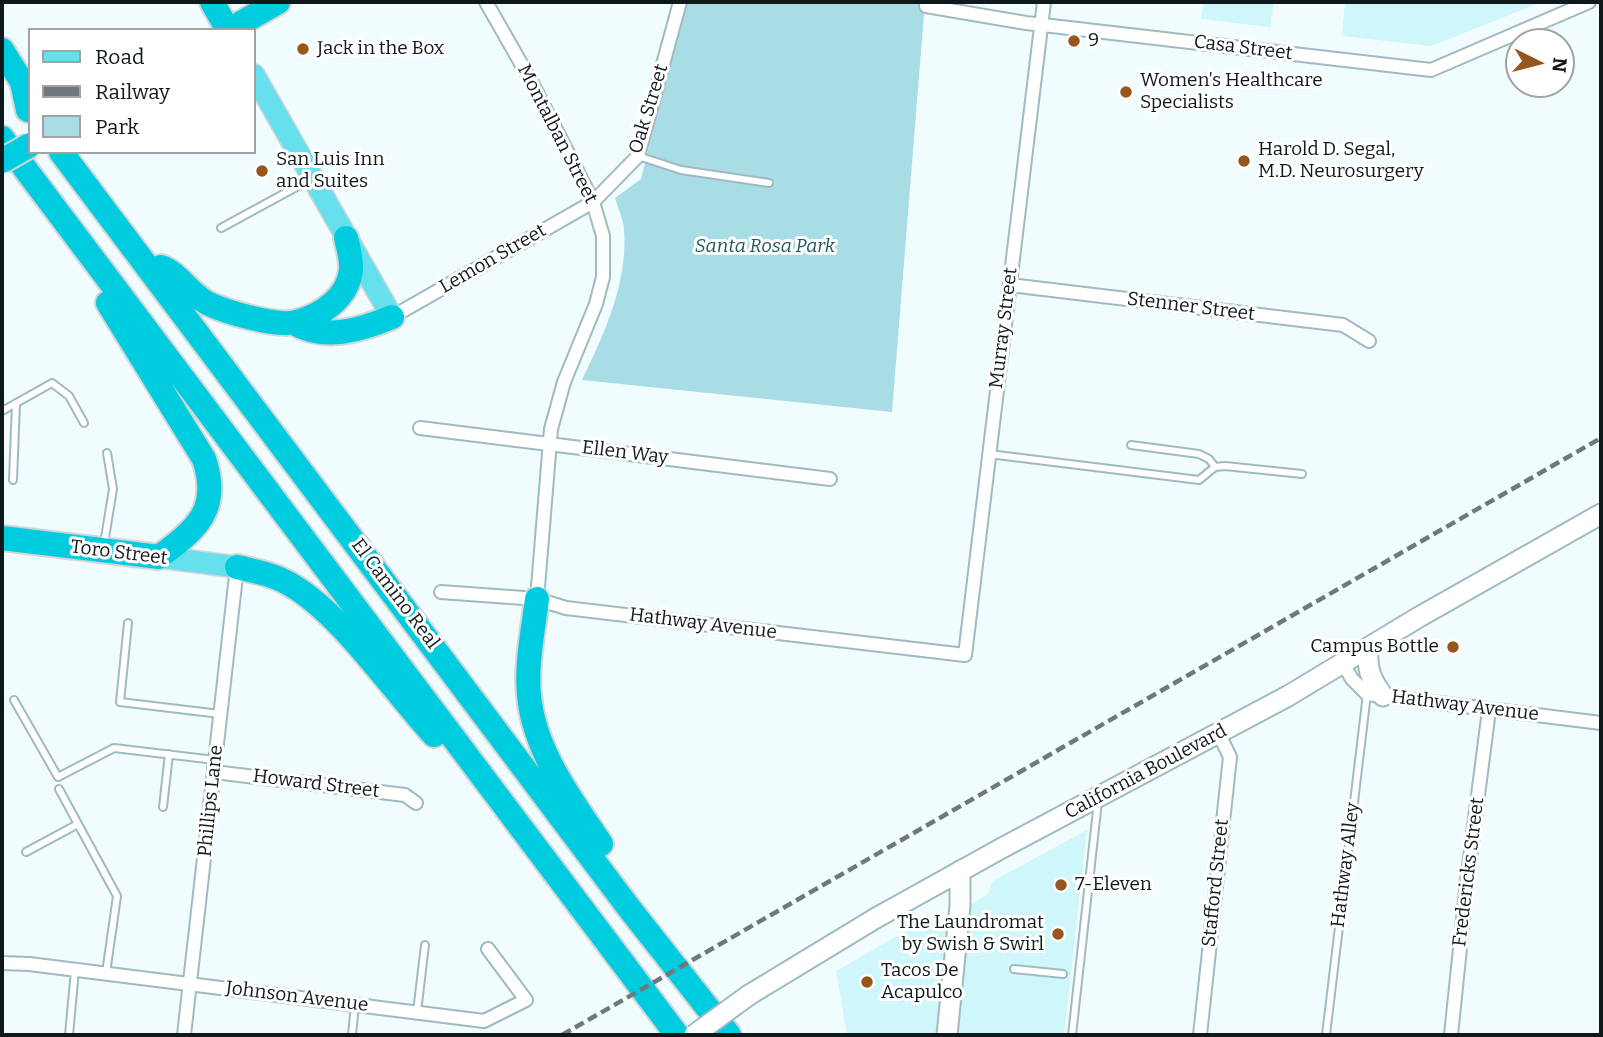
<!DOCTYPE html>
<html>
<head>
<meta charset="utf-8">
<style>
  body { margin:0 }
  #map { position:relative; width:1603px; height:1037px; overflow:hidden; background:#f1fcfe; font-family:Bitter,serif }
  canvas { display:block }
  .frame { position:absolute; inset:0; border:4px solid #0f191b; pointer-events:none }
  .legend { position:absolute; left:28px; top:28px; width:228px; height:126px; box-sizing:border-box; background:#fff; border:2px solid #9fa3a4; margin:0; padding:9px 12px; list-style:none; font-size:21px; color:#0f191b }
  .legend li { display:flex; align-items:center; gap:14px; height:35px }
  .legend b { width:35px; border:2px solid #9fa3a4 }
  .north { position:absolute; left:1505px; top:28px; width:70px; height:70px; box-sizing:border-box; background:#fff; border:2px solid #9fa3a4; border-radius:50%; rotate:96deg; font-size:19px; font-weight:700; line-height:28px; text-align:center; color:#0f191b }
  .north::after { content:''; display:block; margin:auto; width:24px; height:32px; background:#96571f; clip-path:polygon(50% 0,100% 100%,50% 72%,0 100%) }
</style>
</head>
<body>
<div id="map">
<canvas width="1603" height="1037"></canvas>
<div class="frame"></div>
<ul class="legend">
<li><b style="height:9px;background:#66e0ec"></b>Road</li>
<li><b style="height:9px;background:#6f797b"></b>Railway</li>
<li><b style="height:19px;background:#a8dde5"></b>Park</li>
</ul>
<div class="north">N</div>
</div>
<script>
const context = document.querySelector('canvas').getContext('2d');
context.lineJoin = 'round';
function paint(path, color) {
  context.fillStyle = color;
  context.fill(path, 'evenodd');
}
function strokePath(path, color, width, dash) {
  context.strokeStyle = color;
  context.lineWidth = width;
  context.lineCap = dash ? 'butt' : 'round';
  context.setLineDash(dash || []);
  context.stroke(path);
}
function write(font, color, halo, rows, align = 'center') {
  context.font = font + ' Bitter,serif';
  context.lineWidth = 6;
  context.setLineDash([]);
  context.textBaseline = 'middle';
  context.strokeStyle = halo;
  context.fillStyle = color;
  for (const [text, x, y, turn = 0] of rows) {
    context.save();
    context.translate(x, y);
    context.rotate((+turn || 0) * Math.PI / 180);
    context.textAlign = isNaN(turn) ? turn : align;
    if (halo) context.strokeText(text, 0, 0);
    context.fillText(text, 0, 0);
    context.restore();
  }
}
paint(new Path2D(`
  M1204 2H1274L1270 27 1201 19Z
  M1345 2H1542L1431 46 1342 36Z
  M1087 830 1064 1035H847L836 971 927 919 937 927 988 894 993 881Z`), '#cff6fb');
paint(new Path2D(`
  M685 2H925L892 412 582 380C605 332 628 283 624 229 623 219 618 208 615 198L641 179Z`), '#a8dde5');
const lane = new Path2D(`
  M638 156 681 170 769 183
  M221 228 311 179
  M2 411 52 383 69 396 84 423
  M1131 445 1199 454 1209 459 1215 467
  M989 454 1199 480 1215 467 1225 466 1302 474
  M13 480 16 403
  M104 544 113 489 107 453
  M128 623 120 702 220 714
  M14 700 58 777 114 748 215 760
  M59 789 117 896 106 973
  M163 807 169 754
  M26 852 78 824
  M1014 969 1063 974
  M417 1012 425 945
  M69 1035 75 970
  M352 1035 355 1005
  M1072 1035 1098 801
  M1326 1035 1367 694`);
const street = new Path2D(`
  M486 2 531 81 593 202 603 236V277L596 304 564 382 551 429 537 599
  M926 6 1026 23 1431 70 1589 2
  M1010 285 1343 325 1369 341
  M392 317 593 202 638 156 680 2
  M420 428 830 479
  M441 592 537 599 566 608 965 655 1044 2
  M1343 664 1352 679 1367 694 1601 723
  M214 772 405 795 416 803
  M2 963 29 964 484 1021 526 1000 488 949
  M184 1035 237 567
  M1200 1035 1230 757 1219 734
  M1451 1035 1467 881 1489 710`);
const secondary = new Path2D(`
  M1368 648C1367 670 1370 678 1383 696
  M749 995 876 918 1002 848 1288 696 1419 617 1601 514
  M947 1035 960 906V871`);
const primary = new Path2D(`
  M254 75 392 317
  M159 557 237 567`);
const highway = new Path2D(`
  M212 2 228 30
  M229 30 278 2
  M2 50 22 82 28 110
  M2 138 677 1035
  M61 152 629 908 729 1035
  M161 267C177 272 190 294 207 303 225 312 277 327 296 322 321 316 348 298 351 270 352 260 348 247 346 238
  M294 323C325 341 361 330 392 317
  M2 538 159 557C197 529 221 509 204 459L108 303
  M237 567C253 571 269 573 284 581 338 608 392 690 434 735
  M537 599C533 631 526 664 529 695 534 751 571 799 601 844`);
strokePath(lane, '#9fbbbf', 10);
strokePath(street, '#9fbbbf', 16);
strokePath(secondary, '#9fbbbf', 23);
strokePath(primary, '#d4d6d6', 24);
strokePath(highway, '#d4d6d6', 28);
strokePath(lane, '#fff', 6);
strokePath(street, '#fff', 12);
strokePath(secondary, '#fff', 19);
strokePath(primary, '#66e0ec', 21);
strokePath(highway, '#00cce0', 24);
strokePath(new Path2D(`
  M562 1035 1601 438`), '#6f797b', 4.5, [10, 5]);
const secondaryBridge = new Path2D(`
  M694 1035 749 995`);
const highwayBridge = new Path2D(`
  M2 161 30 145`);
strokePath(secondaryBridge, '#9fbbbf', 23, []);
strokePath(highwayBridge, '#d4d6d6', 28, []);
strokePath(secondaryBridge, '#fff', 19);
strokePath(highwayBridge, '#00cce0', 24);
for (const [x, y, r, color] of [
  [1074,41,7,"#96571f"],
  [303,49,7,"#96571f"],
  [1126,92,7,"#96571f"],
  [1244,161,7,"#96571f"],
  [262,171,7,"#96571f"],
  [1453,647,7,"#96571f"],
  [1061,885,7,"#96571f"],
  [1058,934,7,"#96571f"],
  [867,982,7,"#96571f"]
]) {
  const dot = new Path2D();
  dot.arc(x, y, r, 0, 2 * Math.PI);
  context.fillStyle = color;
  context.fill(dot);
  strokePath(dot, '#fff', 2.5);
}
write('19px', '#0f191b', '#fff', [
  ["9",1088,41],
  ["Jack in the Box",317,49],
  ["Women's Healthcare",1140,81],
  ["Specialists",1140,103],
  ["Harold D. Segal,",1258,150],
  ["M.D. Neurosurgery",1258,172],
  ["San Luis Inn",276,160],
  ["and Suites",276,182],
  ["Campus Bottle",1439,647,"right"],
  ["7-Eleven",1075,885],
  ["The Laundromat",1044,923,"right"],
  ["by Swish & Swirl",1044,945,"right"],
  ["Tacos De",881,971],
  ["Acapulco",881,993]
], 'left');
write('19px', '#0f191b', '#fff', [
  ["Casa Street",1243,48,7],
  ["Oak Street",649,109,-73],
  ["Montalban Street",557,134,63],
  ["Lemon Street",493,259,-30],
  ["Stenner Street",1191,307,7],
  ["Murray Street",1004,328,-83],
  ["Ellen Way",625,453,7],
  ["Toro Street",119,553,7],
  ["El Camino Real",395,594,53],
  ["Hathway Avenue",703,624,7],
  ["Hathway Avenue",1465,706,7],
  ["California Boulevard",1146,772,-28],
  ["Howard Street",316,784,7],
  ["Phillips Lane",211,801,-84],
  ["Hathway Alley",1346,865,-83],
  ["Fredericks Street",1469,872,-83],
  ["Stafford Street",1216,883,-84],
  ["Johnson Avenue",297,997,7]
]);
write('italic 19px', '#205860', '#fff', [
  ["Santa Rosa Park",765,247]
]);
</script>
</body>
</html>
